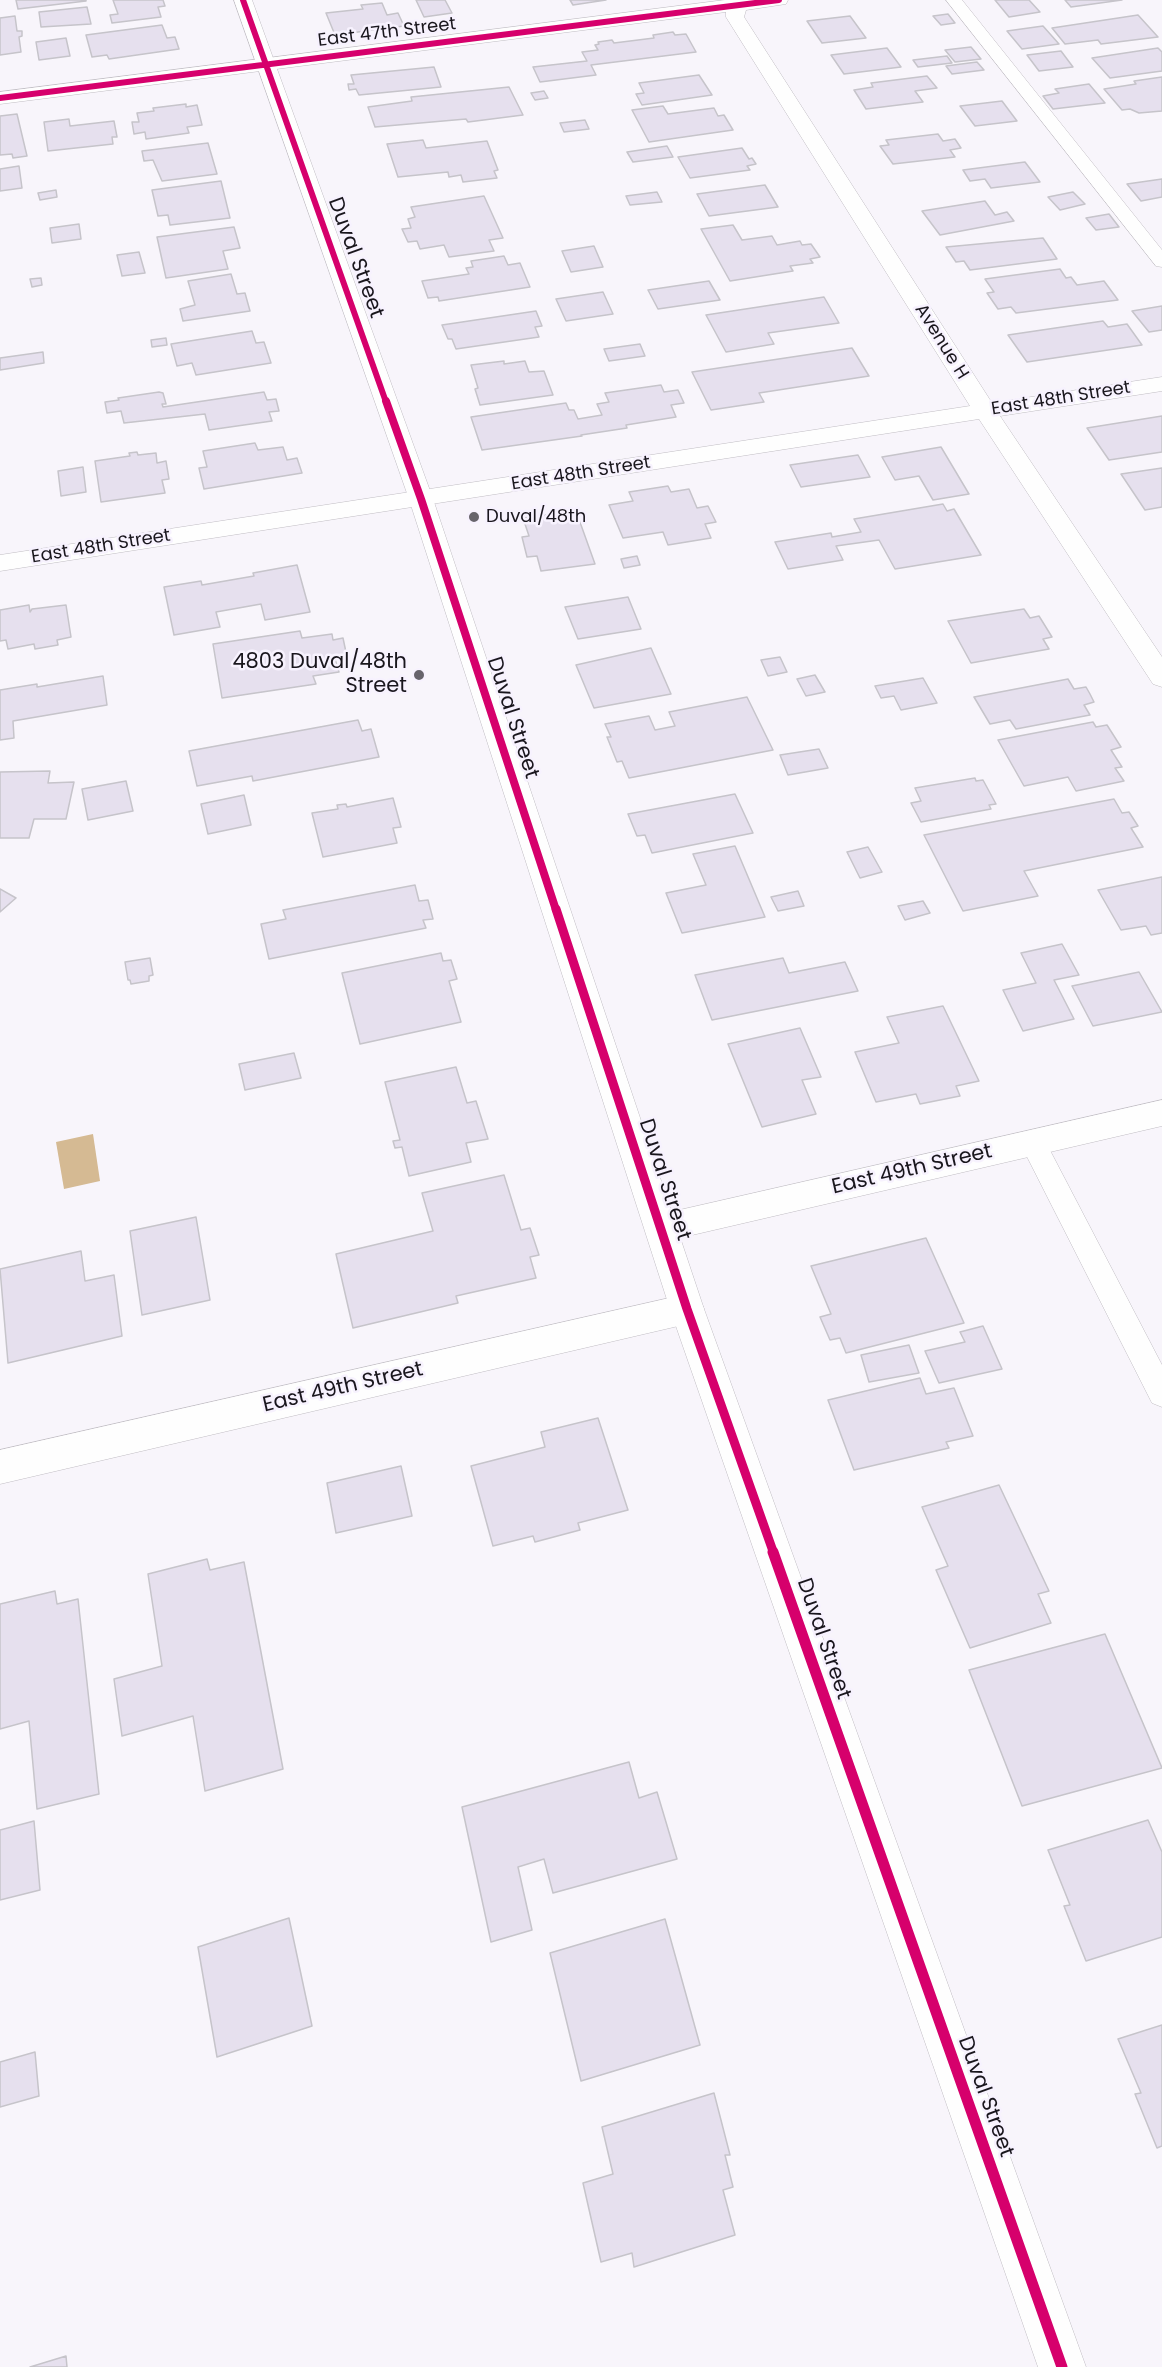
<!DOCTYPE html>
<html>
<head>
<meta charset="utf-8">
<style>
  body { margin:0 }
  canvas { display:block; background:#f8f5fb }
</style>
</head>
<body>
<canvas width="1162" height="2367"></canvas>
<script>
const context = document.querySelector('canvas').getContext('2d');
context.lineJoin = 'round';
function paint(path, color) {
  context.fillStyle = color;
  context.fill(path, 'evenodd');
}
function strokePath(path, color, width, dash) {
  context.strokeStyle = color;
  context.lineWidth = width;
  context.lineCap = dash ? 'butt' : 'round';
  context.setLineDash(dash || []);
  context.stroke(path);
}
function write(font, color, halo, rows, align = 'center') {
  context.font = font + ' Poppins,sans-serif';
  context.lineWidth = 5;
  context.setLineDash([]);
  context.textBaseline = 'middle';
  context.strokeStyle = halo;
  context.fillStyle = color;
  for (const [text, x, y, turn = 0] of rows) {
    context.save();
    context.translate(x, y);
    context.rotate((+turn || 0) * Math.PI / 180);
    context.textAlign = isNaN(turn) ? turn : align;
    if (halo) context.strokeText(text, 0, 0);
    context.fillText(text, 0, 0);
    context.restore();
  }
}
paint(new Path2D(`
  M93 1134 100 1181 64 1189 56 1142Z`), '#d5ba93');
const building = new Path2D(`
  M16 0H86V1L18 9Z
  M113 0H163L165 6 158 7 161 17 112 23 110 15 118 14Z
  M416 0H445L452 13 424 17Z
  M570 0H606L573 5Z
  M995 0H1029L1040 12 1009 17Z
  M1065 0H1122L1071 7Z
  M382 3 387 15 398 13 404 26 335 35 326 13 363 9 361 5Z
  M87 7 91 24 41 27 39 12Z
  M948 14 955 23 941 25 933 16Z
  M1138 15 1158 37 1101 44 1098 40 1065 44 1052 28Z
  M15 16 17 31H22V36L19 37 21 52 0 55V18Z
  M850 16 866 38 822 43 807 21Z
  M162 25 167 38 175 37 179 49 109 59 107 55 92 57 86 35Z
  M1043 26 1059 44 1022 49 1007 31Z
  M673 32 675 35 686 34 696 52 591 65 596 75 540 82 533 67 587 61 582 52 598 50 595 45 599 44 598 42 612 40 614 43 654 38 653 35Z
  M66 38 70 56 39 60 36 42Z
  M971 47 981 59 955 62 945 50Z
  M887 48 901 67 844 74 831 55Z
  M1158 48 1162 52V71L1110 78 1092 58Z
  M1061 51 1073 67 1039 71 1027 55Z
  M947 56 952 63 918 67 913 60Z
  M977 62 984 70 952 74 946 66Z
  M434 67 441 87 359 95 356 89 349 90 348 84H354L351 75Z
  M699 75 712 95 642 105 636 94 644 93 639 83Z
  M927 76 937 88 915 91 923 102 866 109 854 90 873 87 871 83Z
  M1162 77V111L1139 113 1130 109 1122 110 1104 89 1136 84 1134 81Z
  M1089 84 1105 103 1053 109 1043 96 1059 93 1055 89Z
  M509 87 523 115 468 122 466 119 375 127 368 107 412 101 411 97Z
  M544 91 548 98 535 100 531 93Z
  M1002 101 1017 121 975 126 960 106Z
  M186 104V107L197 105 202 125 187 127 189 133 146 139 145 132 134 134 132 122H139L137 113 154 111 153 108Z
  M663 106 668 114 714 108 718 116 724 115 733 130 649 142 632 110Z
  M17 114 27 156 13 158 12 154 0 155V116Z
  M69 119 70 126 114 121 117 137H112L113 144 48 151 44 122Z
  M585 120 589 129 564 132 560 123Z
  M938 134 943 141 955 139 961 148 950 150 955 157 893 164 880 146 889 145 886 140Z
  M423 140 426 148 487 141 498 170 494 171 497 178 463 182 461 175 449 177 448 172 398 177 387 144Z
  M208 143 217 174 162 181 153 160 144 161 142 151Z
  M667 146 673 157 633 162 627 152Z
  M742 148 749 159 752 158 756 164 747 166 750 170 690 178 678 157Z
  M1025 162 1040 182 991 188 985 179 970 181 963 170Z
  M19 166 22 188 0 191V169Z
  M1162 179V197L1141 201 1127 184Z
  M221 181 230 218 170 225 168 215 158 216 152 190Z
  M765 185 778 207 709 216 697 194Z
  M56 190 57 197 40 200 38 193Z
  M657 192 662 202 630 205 626 196Z
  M1073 192 1085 204 1060 210 1048 197Z
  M484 196 503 238 489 240 494 251 449 257 444 245 420 249 417 241 408 242 402 229 411 228 408 219 415 217 411 207Z
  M985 201 995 215 1007 212 1014 221 940 235 922 211Z
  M1109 214 1119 227 1096 230 1086 218Z
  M79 224 81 239 52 243 50 228Z
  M733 225 742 240 772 236 777 245 800 241 802 245 811 244 820 257 810 259 813 263 790 266 793 271 730 281 701 229Z
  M234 227 240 248 223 251 228 269 166 278 157 237Z
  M1043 238 1057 259 970 270 964 261 956 262 946 247Z
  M594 246 603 267 571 272 562 251Z
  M139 252 145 273 122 276 117 255Z
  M504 256 508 265 520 263 530 287 439 301 438 297 428 298 422 281 469 274 466 268 473 267 471 261Z
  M1060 269 1066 278 1071 277 1077 285 1104 281 1118 300 1016 313 1011 307 998 309 987 293 994 292 985 279Z
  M231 274 237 294 245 293 250 311 183 321 180 309 195 305 188 281Z
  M41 278 42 285 32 287 30 279Z
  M709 281 720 300 658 309 648 290Z
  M603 292 613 314 566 321 556 299Z
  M824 297 839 323 768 333 774 344 726 352 706 315Z
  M1162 306V330L1149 332 1132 311Z
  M536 311 542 326 535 327 539 337 456 349 452 339H448L442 325Z
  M1103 321 1108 327 1127 324 1142 345 1027 362 1008 335Z
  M252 331 256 343 264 342 271 363 196 375 192 363 177 366 171 344Z
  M166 338 167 345 152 347 151 340Z
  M640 344 645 356 609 361 604 349Z
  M852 348 869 376 759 393 764 402 711 410 692 372Z
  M43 352 44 363 0 370V358Z
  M504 361V364L525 361 529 372 544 371 553 395 480 405 475 389 478 388 471 365Z
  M661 385 664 392 678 390 684 403 671 405 676 417 626 425 627 428 581 435 582 436 482 450 471 417 566 403 569 410H574L578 419 602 415 597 404 609 402 605 393Z
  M159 392 163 393 166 404H162L163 407 264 392 267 400 276 399 279 411 269 412 272 421 209 430 205 414 124 423 121 411 107 413 105 402 119 400 118 398Z
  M1162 416V452L1109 460 1087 428Z
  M255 443 258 450 283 447 287 460 297 458 302 473 204 489 199 468 207 467 203 451Z
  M941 447 969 494 933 500 919 476 895 480 882 457Z
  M137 452 138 455 156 453 157 463 166 461 169 479 162 480 165 493 101 502 95 461 130 456 129 453Z
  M858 455 870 477 801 487 790 465Z
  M83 467 86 492 61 496 58 471Z
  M1162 468V507L1145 510 1121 474Z
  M668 486 671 492 689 489 697 508 708 506 716 522 705 524 711 538 668 545 663 532 623 538 609 505 633 501 629 492Z
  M943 504 947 511 954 509 981 555 895 569 879 540 836 546 843 560 788 569 775 542 831 533 832 537 861 532 854 519Z
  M576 511 595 564 541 571 537 556 527 557 522 537 529 536 523 518Z
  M637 556 640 565 624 568 621 559Z
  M297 565 310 612 265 620 261 604 216 612 220 627 174 635 164 587 201 581 202 585 254 576 253 573Z
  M628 597 641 629 578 639 565 607Z
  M29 605 30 612 32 609 66 605 71 637 57 640 58 645 35 649 34 644 8 649 6 640 0 641V610Z
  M1024 609 1030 618 1039 616 1052 637 1043 639 1049 649 971 663 948 621Z
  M300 631 302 638 332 634 333 640 343 638 347 657 335 659 339 672 313 676 316 684 222 698 213 644Z
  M651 648 671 694 594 708 576 665Z
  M780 657 787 672 768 676 761 660Z
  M815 675 825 692 806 696 797 679Z
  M103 676 107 705 13 721 14 738 0 740V690L37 684V687Z
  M923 678 937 703 901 710 894 696 881 698 875 686Z
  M1068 679 1074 689 1086 687 1090 694 1094 702 1084 705 1090 715 1016 729 1010 720 990 724 974 697Z
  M747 697 773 750 629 778 622 761 617 762 607 737H611L605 724 649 716 655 730 675 726 669 712Z
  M358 720 362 731 371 729 379 757 253 781 252 776 197 786 189 751Z
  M1093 722 1096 727 1107 725 1121 747 1111 750 1122 767 1115 768 1124 781 1076 791 1068 777 1024 786 998 740Z
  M819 749 828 768 788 775 780 755Z
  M50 771 48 783 74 782 66 819H34L29 838H0V772Z
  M975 778 976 781 983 780 996 804 989 805 991 809 921 822 911 803 921 801 915 788Z
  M126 781 133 811 88 820 82 789Z
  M735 794 753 833 652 853 645 835 637 836 628 814Z
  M244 795 251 825 208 834 201 804Z
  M393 798 401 827 393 828 397 843 323 857 312 813 338 809 337 805 346 804 347 807Z
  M1114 799 1122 813 1129 812 1138 826 1131 828 1143 847 1024 871 1038 896 963 911 924 835Z
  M735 846 765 917 682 933 666 893 706 885 693 854Z
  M868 847 882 872 860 878 847 852Z
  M1162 877V933L1151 935 1146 926 1121 930 1098 890Z
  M415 885 419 901 428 900 433 919 423 920 426 928 269 959 261 924 286 919 283 910Z
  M0 889 16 898 0 912Z
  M798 891 804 906 778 911 771 897Z
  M923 901 930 913 905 920 898 906Z
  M1062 944 1079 975 1054 980 1074 1019 1023 1031 1003 990 1036 983 1021 953Z
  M441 953 443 961 451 960 457 979 449 981 461 1022 360 1044 342 973Z
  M150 958 153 975 149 976V981L131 984 130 980H128L125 962Z
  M783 958 789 973 845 962 858 991 712 1020 695 975Z
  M1139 972 1162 1012 1093 1026 1072 986Z
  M943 1006 979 1081 956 1086 960 1096 920 1104 916 1094 876 1102 855 1052 899 1043 887 1017Z
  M800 1028 821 1077 802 1080 816 1114 762 1127 728 1044Z
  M294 1053 301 1078 245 1090 239 1064Z
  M456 1067 467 1103 476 1101 488 1139 466 1143 471 1162 409 1176 402 1147 395 1148 393 1141 400 1140 385 1082Z
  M504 1175 521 1230 530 1228 539 1255 530 1257 536 1278 456 1296 458 1303 353 1328 336 1254 433 1231 422 1193Z
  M196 1217 210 1300 142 1315 130 1231Z
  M926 1238 964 1323 846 1353 840 1338 830 1340 820 1317 831 1314 811 1266Z
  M81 1251 85 1281 114 1275 122 1336 8 1363 0 1269Z
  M983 1326 1002 1369 939 1383 925 1351 965 1342 960 1332Z
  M909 1345 919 1373 869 1382 861 1355Z
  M920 1378 926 1394 954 1388 973 1436 946 1442 949 1448 854 1470 828 1400Z
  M598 1418 628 1510 578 1523 580 1530 535 1542 533 1536 493 1546 471 1466 545 1447 541 1432Z
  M401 1466 412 1516 336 1533 327 1483Z
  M999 1485 1049 1591 1038 1594 1051 1623 970 1648 936 1570 948 1566 922 1507Z
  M207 1559 210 1570 244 1562 283 1769 205 1791 193 1716 122 1736 114 1679 162 1666 148 1574Z
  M55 1591 57 1604 78 1599 99 1794 37 1809 29 1721 0 1729V1604Z
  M1105 1634 1162 1768 1022 1806 969 1670Z
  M629 1762 639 1798 657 1792 677 1859 553 1893 544 1859 518 1867 532 1930 491 1942 462 1807Z
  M1148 1820 1162 1852V1937L1086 1961 1064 1906 1070 1905 1048 1850Z
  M34 1821 40 1890 0 1900V1830Z
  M289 1918 312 2026 217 2057 198 1947Z
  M665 1919 700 2045 581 2081 550 1953Z
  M1162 2025V2146L1157 2148 1135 2094 1141 2093 1118 2039Z
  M35 2052 39 2096 0 2107V2062Z
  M714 2093 730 2155H725L733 2187 723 2190 735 2235 634 2267 632 2253 601 2262 583 2183 613 2174 602 2127Z
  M66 2356 67 2367H30Z`);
paint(building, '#e6e0ee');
strokePath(building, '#c6c4ca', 1.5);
const lane = new Path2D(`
  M946 0H962L1162 250V267L1156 266Z
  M1033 1132 1042 1135 1162 1365V1407L1152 1403 1020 1143 1024 1135Z`);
const street = new Path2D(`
  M725 0H788L786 4 746 10 744 17 992 403 1162 377V391L1000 416 1162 657V687L1153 684 979 419 0 571V555L970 406 726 17V12L0 104V92Z
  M1162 1100V1126L662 1242 650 1238 645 1228 650 1218 662 1214Z
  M687 1294 699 1298 704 1309 699 1320 687 1324 0 1484V1450Z`);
const secondary = new Path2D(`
  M234 0H252L433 499 704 1309 1086 2367H1038L670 1309 409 499Z`);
strokePath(lane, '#c0bdc3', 1);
strokePath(street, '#c0bdc3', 1);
strokePath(secondary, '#c0bdc3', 1);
paint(lane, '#fefefe');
paint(street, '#fefefe');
paint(secondary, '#fefefe');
strokePath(new Path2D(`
  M243 0 386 402
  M0 98 779 0`), '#d6006c', 6);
strokePath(new Path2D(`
  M386 401 421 499 556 910`), '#d6006c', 8);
strokePath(new Path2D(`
  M556 909 687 1309 774 1554`), '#d6006c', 9);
strokePath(new Path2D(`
  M773 1552 1062 2367`), '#d6006c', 11);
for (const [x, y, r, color] of [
  [474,517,6,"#67646b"],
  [419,675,6,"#67646b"]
]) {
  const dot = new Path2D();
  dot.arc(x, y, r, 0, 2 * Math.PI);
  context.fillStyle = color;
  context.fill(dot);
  strokePath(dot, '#f7f2fe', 2);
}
write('18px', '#19161d', '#f7f2fe', [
  ["East 47th Street",387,33,-7],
  ["Avenue H",941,342,58],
  ["East 48th Street",1061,399,-9],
  ["East 48th Street",581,474,-9],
  ["East 48th Street",101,547,-9]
]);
write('18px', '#19161d', '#f7f2fe', [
  ["Duval/48th",486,517]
], 'left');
write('21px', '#19161d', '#f7f2fe', [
  ["Duval Street",355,258,70],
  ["Duval Street",512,718,72],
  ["East 49th Street",912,1170,-13],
  ["Duval Street",664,1180,72],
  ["East 49th Street",343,1388,-13],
  ["Duval Street",823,1639,71],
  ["Duval Street",985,2097,70]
]);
write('21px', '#19161d', '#f7f2fe', [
  ["4803 Duval/48th",407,663],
  ["Street",407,687]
], 'right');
</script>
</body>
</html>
